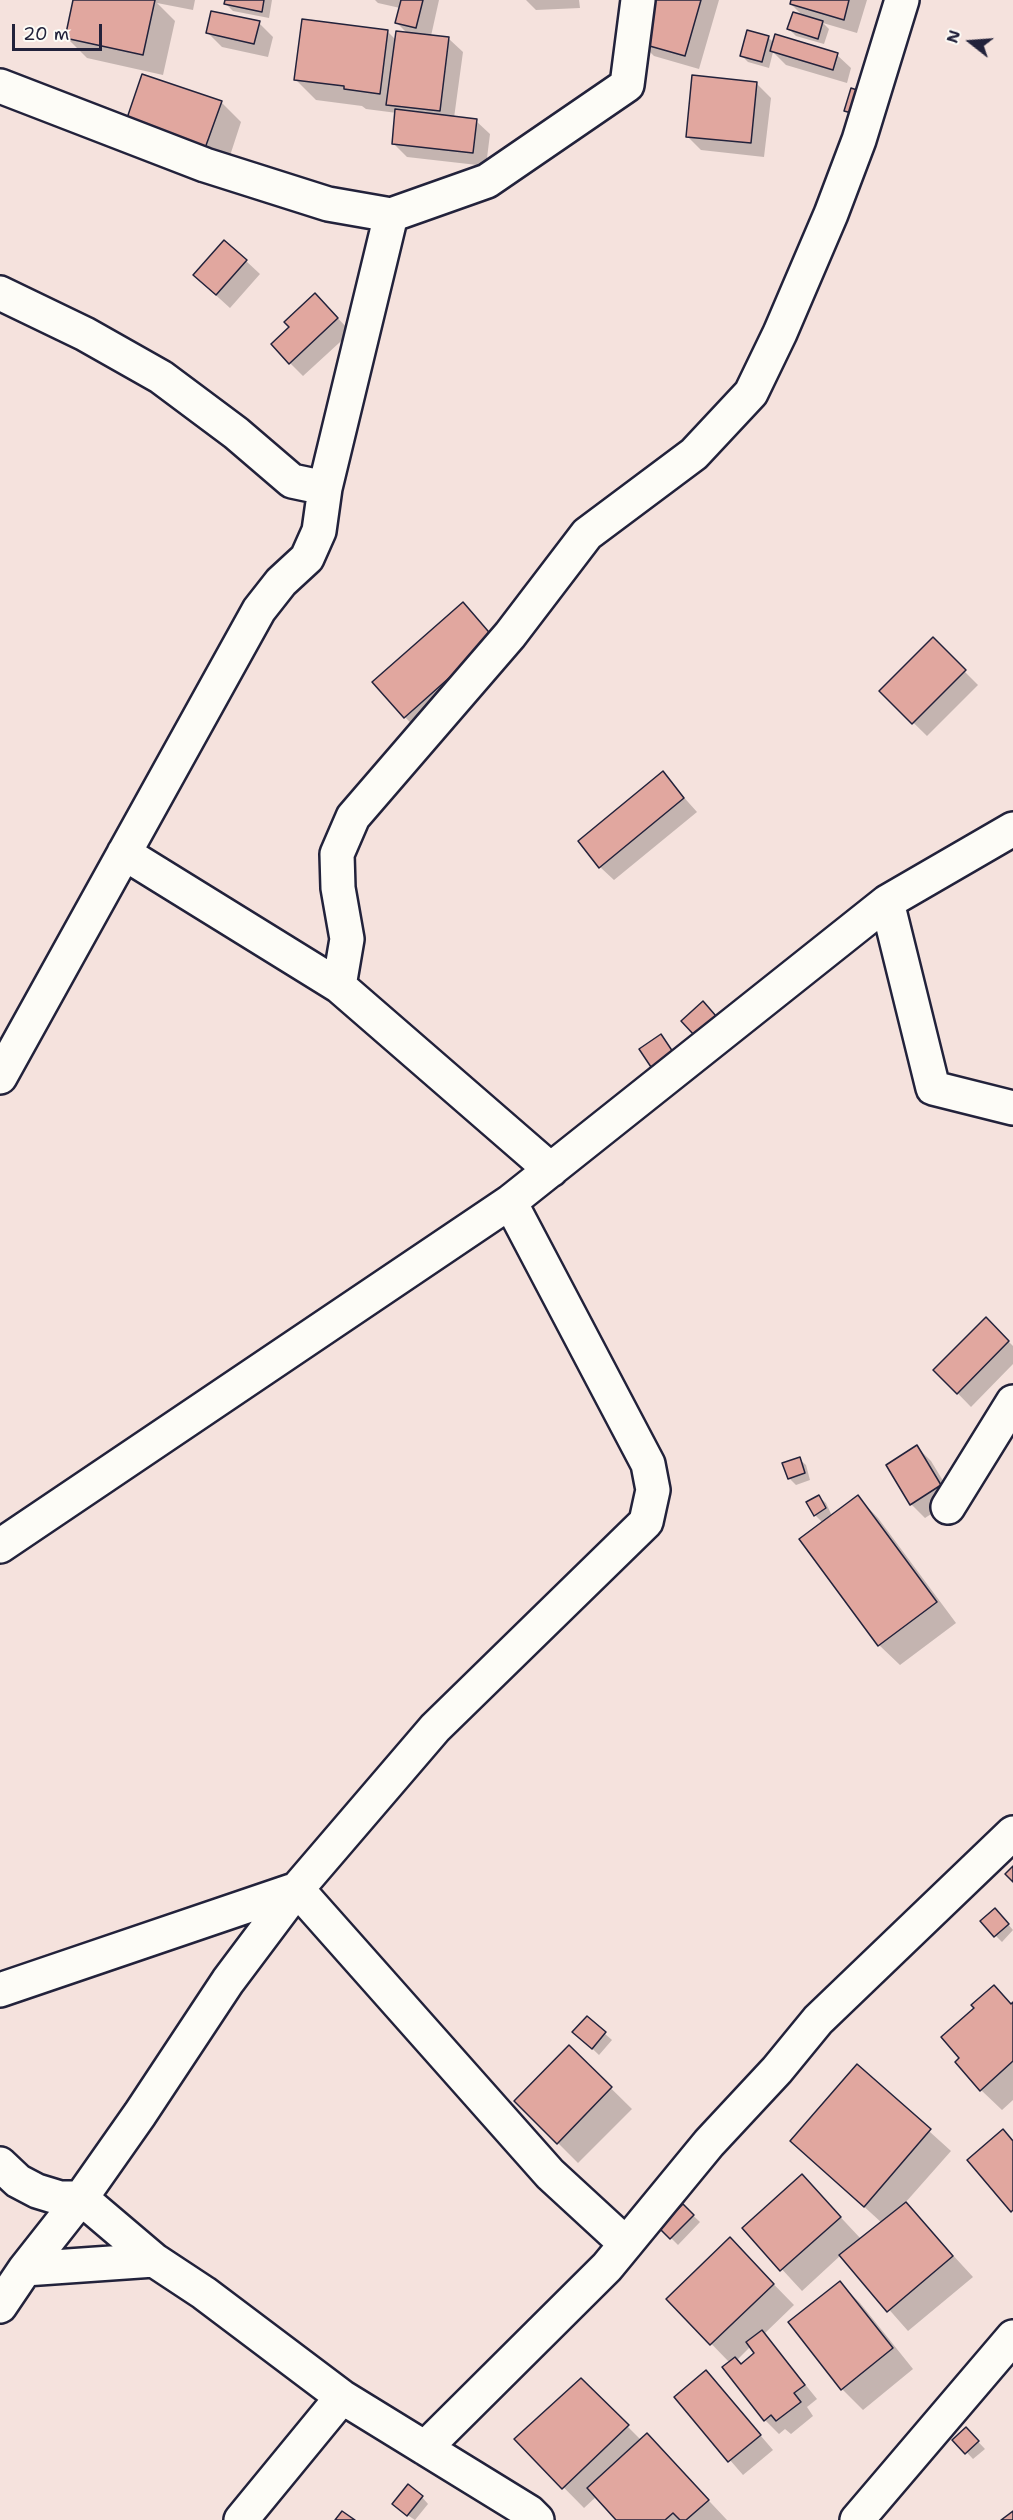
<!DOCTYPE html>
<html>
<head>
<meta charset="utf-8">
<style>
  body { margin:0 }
  #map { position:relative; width:1013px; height:2520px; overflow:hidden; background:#f5e2dd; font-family:"Shantell Sans",sans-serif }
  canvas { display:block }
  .north { position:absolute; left:941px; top:12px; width:60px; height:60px; -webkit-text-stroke:4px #fdfcf7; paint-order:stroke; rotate:287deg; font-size:16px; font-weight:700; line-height:24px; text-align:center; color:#22223b }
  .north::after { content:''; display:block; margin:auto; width:21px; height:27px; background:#22223b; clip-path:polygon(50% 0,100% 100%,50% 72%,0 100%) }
  .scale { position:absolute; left:12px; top:24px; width:90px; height:27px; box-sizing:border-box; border:3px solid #22223b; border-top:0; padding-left:8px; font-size:18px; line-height:21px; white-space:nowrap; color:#22223b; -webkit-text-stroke:4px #fdfcf7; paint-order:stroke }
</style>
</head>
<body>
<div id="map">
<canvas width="1013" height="2520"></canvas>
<div class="north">N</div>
<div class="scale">20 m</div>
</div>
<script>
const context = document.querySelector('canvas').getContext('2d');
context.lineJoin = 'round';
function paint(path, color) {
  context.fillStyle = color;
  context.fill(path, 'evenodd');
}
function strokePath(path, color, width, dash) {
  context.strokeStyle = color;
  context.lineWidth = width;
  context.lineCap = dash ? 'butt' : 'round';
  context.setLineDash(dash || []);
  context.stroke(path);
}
paint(new Path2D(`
  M74 0H195L193 10 157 3 175 21 163 75 87 58 66 37Z
  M227 0H272L269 18 233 11 226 4Z
  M375 0H439L431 36 449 39 463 52 454 118 476 121 490 134 486 166 407 157 393 143 397 113 366 109 362 106 316 100 295 79 387 31 396 40 408 34 397 23 400 8 378 3Z
  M526 0H579L580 8 536 10Z
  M653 0H719L699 69 654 56 640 42Z
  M792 0H867L857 33 823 23 829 29 824 44 796 36 789 29 804 17 791 4Z
  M259 23 273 37 268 57 222 47 208 33Z
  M768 37 774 43 837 55 851 68 847 83 786 65 773 52 769 68 748 62 742 56Z
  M757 84 771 98 764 157 701 150 687 136Z
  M221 102 241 122 225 171 147 144Z
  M246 261 260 274 230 308 209 289Z
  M329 309 351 332 303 376 290 363Z
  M463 604 513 659 425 738 405 717Z
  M933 640 978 685 927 736 881 691Z
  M663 774 697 812 614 880 600 867Z
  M986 1319 1013 1346V1364L971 1407 935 1370Z
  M917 1447 931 1461 954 1499 925 1518 911 1504Z
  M799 1459 806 1465 810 1480 796 1485 789 1478Z
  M819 1497 826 1503 832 1516 858 1497 878 1518 956 1623 900 1665 879 1645 823 1523 815 1515Z
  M1002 1917 1013 1930 1002 1942 995 1935Z
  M1013 2004V2100L1002 2110 981 2090Z
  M587 2018 612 2040 599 2055 581 2038Z
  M569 2047 632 2109 578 2163 516 2101Z
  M857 2066 951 2151 905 2203 973 2277 908 2331 841 2255 802 2291 744 2228 802 2176 861 2239 882 2223 792 2141Z
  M683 2206 700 2222 678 2245 661 2228Z
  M750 2260 794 2305 764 2334 817 2399 807 2407 813 2416 791 2434 785 2429 779 2434 765 2420 724 2367 730 2363 668 2299ZM751 2346 757 2353 741 2365 737 2360Z
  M840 2283 860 2303 913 2369 863 2410 842 2389 790 2322Z
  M706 2372 773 2450 743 2475 676 2398Z
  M581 2380 641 2440 647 2435 727 2520H618L597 2496 584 2508 516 2439Z
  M966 2429 985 2449 973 2459 955 2440Z
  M422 2497 428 2504 415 2520 400 2510Z`), '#0003');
const building = new Path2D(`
  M73 0H155L143 55 65 38Z
  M225 0H264L262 12 224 4Z
  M401 0H423L416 28 395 23Z
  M651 0H701L685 56 639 43Z
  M791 0H849L844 20 790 4Z
  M211 11 260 21 254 44 206 33Z
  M793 12 823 21 818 39 787 29Z
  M302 19 388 30 380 94 344 89V86L294 80Z
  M747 30 769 36 762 62 740 56Z
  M396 31 449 37 440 111 386 105Z
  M775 34 838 53 833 70 770 51Z
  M142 74 222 101 204 151 125 124Z
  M692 75 757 82 751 143 686 137Z
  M851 88 866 93 859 115 844 111Z
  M395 109 477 119 473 153 392 144Z
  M224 240 247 260 216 295 193 275Z
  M315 293 338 318 289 364 271 344 289 327 284 322Z
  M463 602 494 638 404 718 372 682Z
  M933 637 966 670 912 724 879 691Z
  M663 771 684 798 599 868 578 841Z
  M703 1001 716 1016 695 1036 681 1021Z
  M661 1034 673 1052 651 1067 639 1049Z
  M986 1317 1009 1341 957 1394 933 1370Z
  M917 1445 941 1485 910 1505 886 1465Z
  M800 1457 805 1473 788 1479 782 1463Z
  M819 1495 826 1508 814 1516 806 1502Z
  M858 1495 937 1602 878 1646 799 1539Z
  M1013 1866V1882L1005 1874Z
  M995 1908 1009 1924 994 1937 980 1921Z
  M994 1985 1011 2004 1013 2002V2061L980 2091 955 2062 959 2058 941 2037 974 2008 971 2005Z
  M587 2016 606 2032 592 2049 572 2032Z
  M569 2045 612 2087 557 2144 514 2101Z
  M857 2064 931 2129 864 2207 790 2141Z
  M1003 2129 1013 2141V2210L1011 2212 967 2160Z
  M802 2174 841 2217 780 2271 742 2228Z
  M906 2202 953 2256 887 2312 839 2255Z
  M683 2204 694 2215 670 2239 659 2228Z
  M730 2237 774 2284 710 2345 666 2299Z
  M840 2281 893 2348 841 2390 788 2322Z
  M762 2330 805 2385 794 2393 801 2402 776 2421 771 2415 764 2421 722 2367 735 2357 741 2364 754 2353 746 2342Z
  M706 2370 761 2435 728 2462 674 2397Z
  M581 2378 629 2425 562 2489 514 2439Z
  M966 2427 979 2441 965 2454 952 2440Z
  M647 2433 709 2500 686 2520H680L673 2513 665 2520H616L587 2488Z
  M408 2484 423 2496 407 2516 392 2504Z
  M342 2511 355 2520H335Z
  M1013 2511V2520H1001Z`);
paint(building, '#e1a79f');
strokePath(building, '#22223b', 1.5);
const minor = new Path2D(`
  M0 86 205 165 328 204 391 215 487 181 627 85 638 0
  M0 293 85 334 161 377 236 433 292 481 325 488 391 215
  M124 853 339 986 551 1170
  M887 902 933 1088 1013 1108
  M339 986 347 939 338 888 337 854 353 817 510 635 587 534 694 454 751 393 780 333 831 214 859 140 902 0
  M0 1077 259 610 281 582 307 558 319 531 325 488
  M948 1507 1013 1402
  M0 1546 510 1202 887 902 1013 829
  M0 1990 297 1889 550 2174 626 2244
  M0 2164 18 2181 37 2191 60 2198H81L154 2260 204 2293 342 2397 529 2512 537 2520
  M25 2269 154 2260
  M0 2306 25 2269 81 2198 140 2114 228 1981 297 1889 435 1728 646 1522 653 1490 648 1464 510 1202
  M425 2448 607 2267 709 2143 777 2070 818 2020 1013 1833
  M241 2520 342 2397
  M857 2520 1013 2337`);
strokePath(minor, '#22223b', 38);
strokePath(minor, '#fdfcf7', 33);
</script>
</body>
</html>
